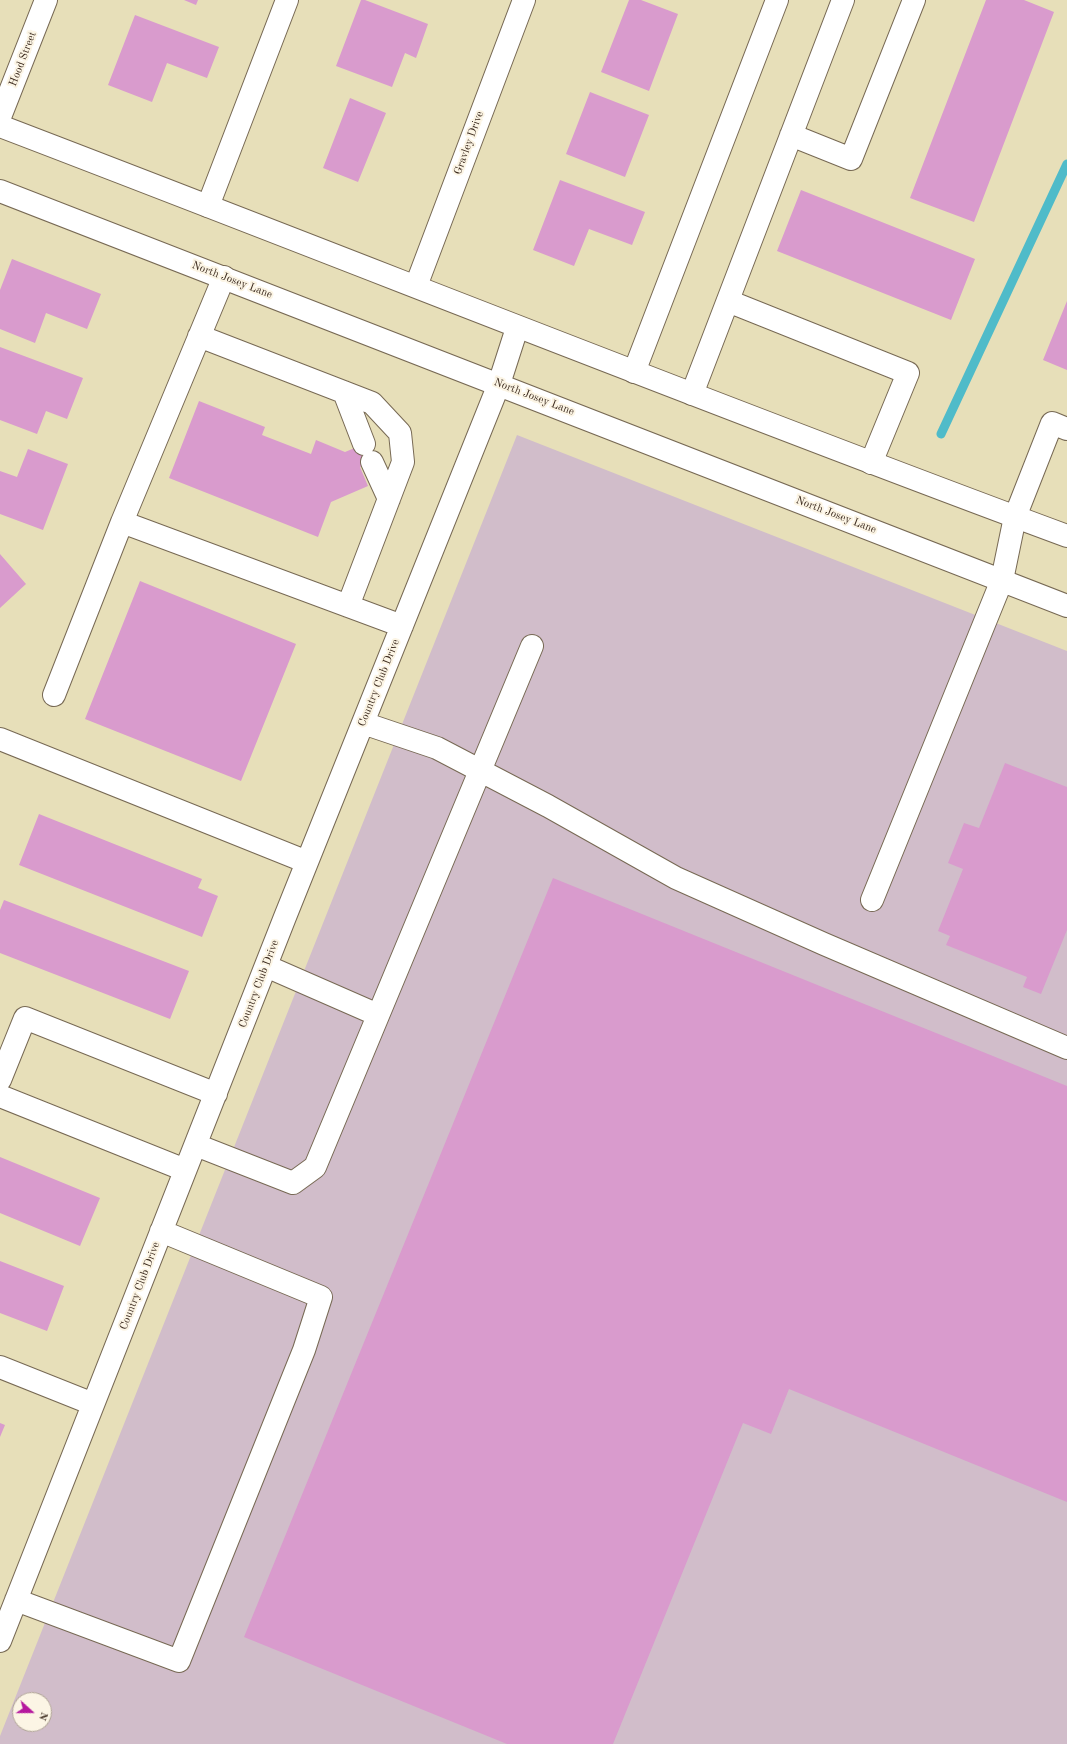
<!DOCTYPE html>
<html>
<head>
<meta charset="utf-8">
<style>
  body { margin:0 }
  #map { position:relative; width:1067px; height:1744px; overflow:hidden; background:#e7dfb9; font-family:"Old Standard TT",serif }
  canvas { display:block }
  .north { position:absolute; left:12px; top:1692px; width:40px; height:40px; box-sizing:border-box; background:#fcf5e5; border:1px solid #afa495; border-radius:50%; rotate:111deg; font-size:11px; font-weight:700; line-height:16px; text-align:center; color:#3b2a1e }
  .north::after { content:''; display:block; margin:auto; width:14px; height:18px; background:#b5179e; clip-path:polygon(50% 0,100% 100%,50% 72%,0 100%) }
</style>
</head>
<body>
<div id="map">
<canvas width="1067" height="1744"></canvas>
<div class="north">N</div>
</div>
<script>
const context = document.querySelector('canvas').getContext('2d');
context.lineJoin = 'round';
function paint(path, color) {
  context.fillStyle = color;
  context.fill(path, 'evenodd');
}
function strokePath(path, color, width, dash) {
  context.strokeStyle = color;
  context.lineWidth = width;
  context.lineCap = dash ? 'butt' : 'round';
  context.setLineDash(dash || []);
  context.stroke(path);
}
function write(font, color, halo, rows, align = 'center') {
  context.font = font + ' "Old Standard TT",serif';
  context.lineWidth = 4;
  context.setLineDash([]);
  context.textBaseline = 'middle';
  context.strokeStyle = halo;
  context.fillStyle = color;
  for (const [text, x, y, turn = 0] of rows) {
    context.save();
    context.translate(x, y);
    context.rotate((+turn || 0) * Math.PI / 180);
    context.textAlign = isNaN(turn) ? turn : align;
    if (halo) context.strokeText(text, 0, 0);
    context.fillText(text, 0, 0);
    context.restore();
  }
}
paint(new Path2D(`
  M517 435 1067 651V1744H0V1736ZM20 1700H44V1724H20Z`), '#d1bdca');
strokePath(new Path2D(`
  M941 434 1067 164`), '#4fbbc9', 9);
paint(new Path2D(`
  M184 0H198L196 5Z
  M361 0H365L428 24 416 58 405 53 392 87 336 66Z
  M629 0H641L678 14 649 91 601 72Z
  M986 0H1024L1054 12 974 222 910 198Z
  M135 15 219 47 207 78 167 63 152 102 108 85Z
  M590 92 649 115 625 177 566 154Z
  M350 98 386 113 358 182 323 168Z
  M560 180 645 212 632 245 589 229 574 266 533 250Z
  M801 190 975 259 951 320 777 251Z
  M12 259 101 294 87 329 46 313 35 343 0 329V290Z
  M1067 301V370L1043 360Z
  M0 347 83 378 67 419 46 411 37 434 0 420Z
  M199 401 265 427 262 435 311 454 316 440 345 452 369 442 377 460 360 467 368 486 331 502 318 537 169 478Z
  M28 449 68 464 43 530 0 514V471L17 477Z
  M0 554 26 584 0 608Z
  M140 581 296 644 241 781 85 719Z
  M1005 763 1067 787V930L1041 994 1023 987 1027 977 946 945 950 936 938 931 963 869 948 863 964 823 979 828Z
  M39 814 202 879 198 888 218 896 202 937 19 865Z
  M553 878 1067 1086V1502L789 1389 771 1434 743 1423 613 1744H507L244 1637Z
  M4 900 189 971 170 1019 0 953V910Z
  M0 1157 100 1198 80 1246 0 1213Z
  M0 1261 64 1286 47 1331 0 1313Z
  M0 1423 5 1425 0 1437Z`), '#d99bcd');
const minor = new Path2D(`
  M0 117 46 0
  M791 135 851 159 914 0
  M208 206 287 0
  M416 286 524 0
  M728 301 908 373 871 463
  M199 336 372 403 400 433 403 462 348 606
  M634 372 777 0
  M344 392 364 444
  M692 394 843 0
  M372 462 389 499
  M122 522 224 277
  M54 695 122 522 402 626
  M363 723 437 748 548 806 676 878 824 944 1067 1048
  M0 739 307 862
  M872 900 1002 580 1015 517 1052 423 1067 429
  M266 966 378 1015
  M0 1080 25 1018 216 1094
  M0 1096 185 1170
  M196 1145 293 1183 315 1167 532 646
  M0 1367 93 1404
  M16 1600 179 1661 304 1350 321 1297 161 1231
  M0 1641 285 917 499 384 517 328`);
const major = new Path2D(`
  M0 126C356 262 710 404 1067 536
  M0 191 1067 606`);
strokePath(minor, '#776954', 24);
strokePath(major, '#776954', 24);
strokePath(minor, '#fff', 22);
strokePath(major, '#fff', 22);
write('11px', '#3b2a1e', '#fcf5e5', [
  ["Hood Street",23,59,-69],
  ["Gravley Drive",469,143,-70],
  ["North Josey Lane",232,280,21],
  ["North Josey Lane",534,397,21],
  ["North Josey Lane",836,515,21],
  ["Country Club Drive",379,683,-68],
  ["Country Club Drive",259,984,-69],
  ["Country Club Drive",140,1286,-69]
]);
</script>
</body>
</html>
